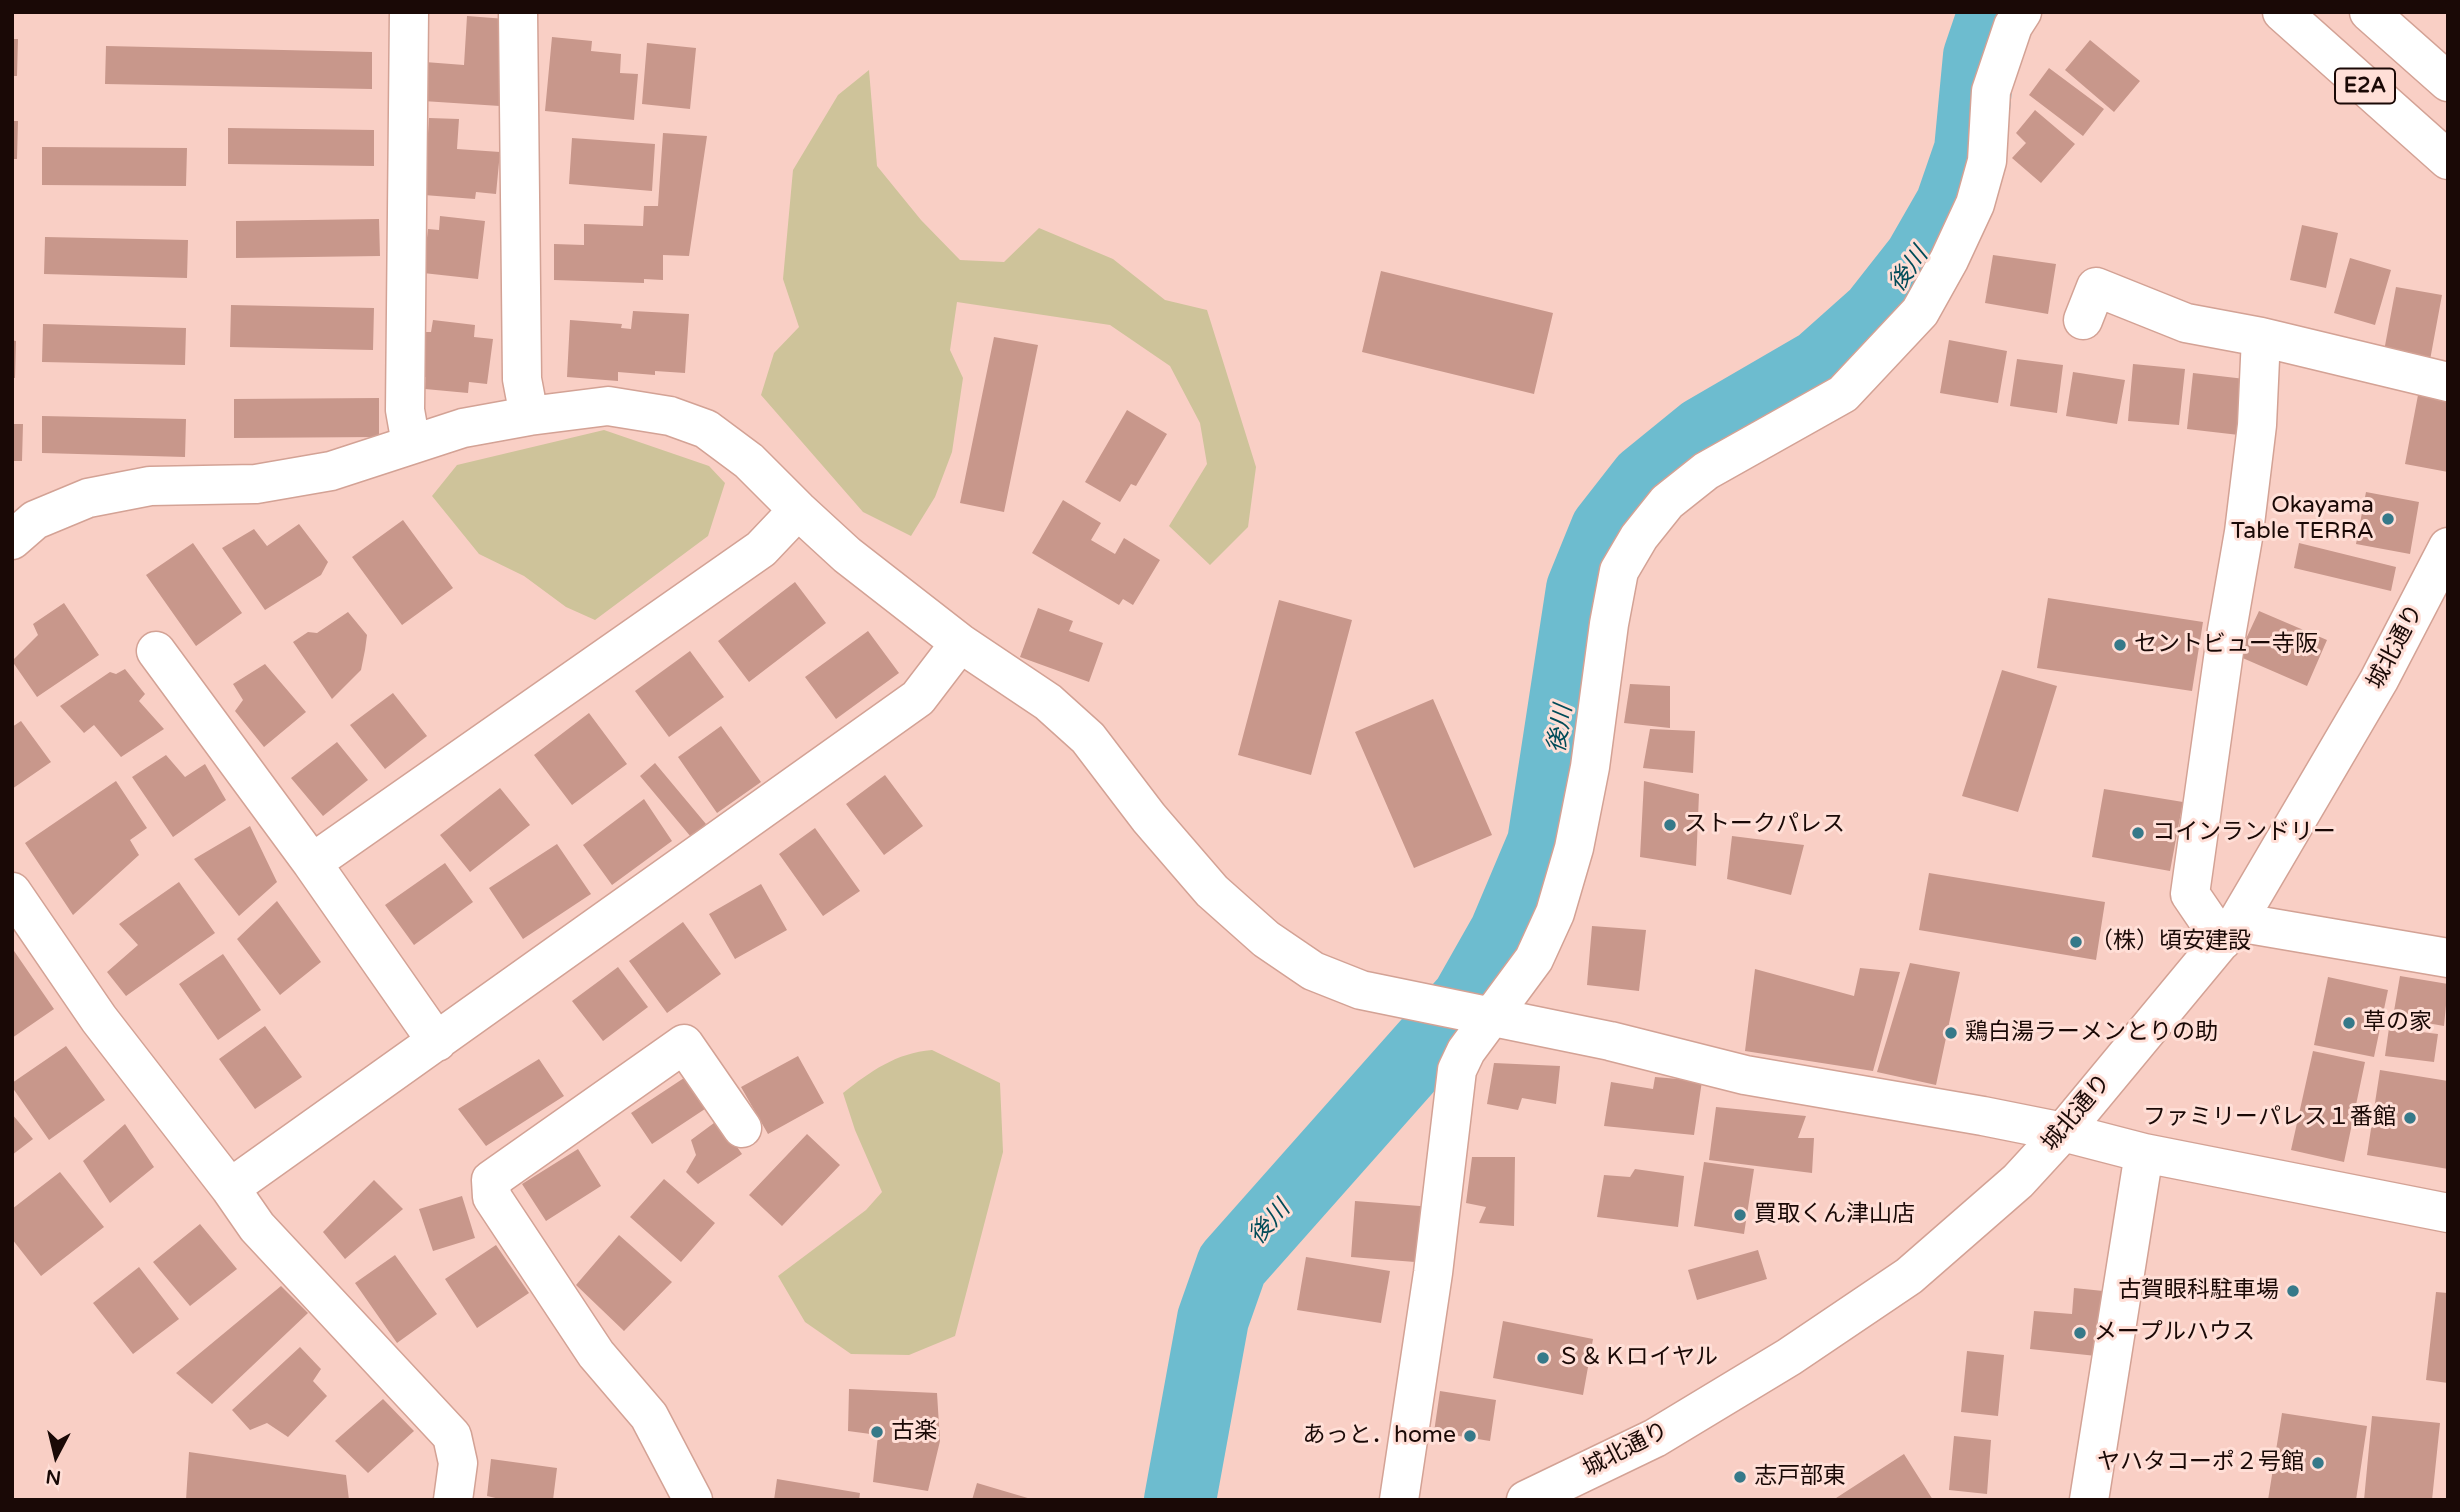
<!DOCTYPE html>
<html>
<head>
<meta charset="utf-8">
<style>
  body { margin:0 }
  #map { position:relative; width:2460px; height:1512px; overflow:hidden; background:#f9cfc5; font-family:"Varela Round",sans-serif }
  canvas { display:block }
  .frame { position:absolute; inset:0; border:14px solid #1a0906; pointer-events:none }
  .north { position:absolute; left:21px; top:1421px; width:70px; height:70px; -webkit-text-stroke:5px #ffdfd7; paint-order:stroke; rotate:187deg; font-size:19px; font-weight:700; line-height:28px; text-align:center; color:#1a0906 }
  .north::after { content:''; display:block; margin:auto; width:24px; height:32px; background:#1a0906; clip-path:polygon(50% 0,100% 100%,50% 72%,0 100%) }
</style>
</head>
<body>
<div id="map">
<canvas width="2460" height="1512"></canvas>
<div class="frame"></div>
<div class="north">N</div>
</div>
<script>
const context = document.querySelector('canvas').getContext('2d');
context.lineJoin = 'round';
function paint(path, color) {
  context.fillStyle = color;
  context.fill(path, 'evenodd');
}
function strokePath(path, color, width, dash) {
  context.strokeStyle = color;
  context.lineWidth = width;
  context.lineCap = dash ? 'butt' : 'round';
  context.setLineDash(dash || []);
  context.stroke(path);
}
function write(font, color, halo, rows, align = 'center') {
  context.font = font + ' "Varela Round","Noto Sans JP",sans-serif';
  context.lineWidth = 6;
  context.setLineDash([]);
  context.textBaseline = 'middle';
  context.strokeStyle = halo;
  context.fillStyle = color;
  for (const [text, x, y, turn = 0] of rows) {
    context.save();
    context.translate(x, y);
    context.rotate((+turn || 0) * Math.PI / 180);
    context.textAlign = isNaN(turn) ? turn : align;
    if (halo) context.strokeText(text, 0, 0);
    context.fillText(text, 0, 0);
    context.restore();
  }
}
paint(new Path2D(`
  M869 70 877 166 921 220 960 260 1004 262 1039 228 1113 259 1165 300 1207 310 1256 467 1248 527 1210 565 1169 526 1207 464 1200 423 1170 366 1110 325 957 302 950 350 963 378 952 452 935 497 911 536 863 512 761 395 774 353 799 327 783 279 793 170 838 95Z
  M604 430 709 466 725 483 708 536 595 620 566 607 524 576 479 554 432 496 457 465Z
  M932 1050 1000 1083 1003 1152 955 1336 909 1355 851 1354 805 1322 778 1276 866 1210 882 1192 855 1130 843 1093C871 1071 896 1053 932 1050Z`), '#cec39a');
strokePath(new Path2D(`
  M1180 1500 1213 1319 1232 1265 1467 1000 1505 933 1543 843 1582 589 1606 530 1645 480 1704 432 1821 364 1876 315 1920 259 1951 205 1970 150 1979 56 1994 12`), '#6dbccf', 72);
paint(new Path2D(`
  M467 16 506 19 500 106 423 101 425 62 464 65Z
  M552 37 592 41 591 51 621 54 620 73 638 74 634 120 545 111Z
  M12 39H18L17 76H12Z
  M2090 40 2140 81 2114 112 2065 70Z
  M647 43 696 48 690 109 642 104Z
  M106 46 372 52V89L105 84Z
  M2049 68 2104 109 2083 136 2029 95Z
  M2035 110 2075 144 2041 183 2012 158 2026 143 2016 133Z
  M429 118 459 119 457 149 500 152 496 194 476 192 475 199 424 195Z
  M12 121H18L17 159H12Z
  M228 128 374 130V166L228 164Z
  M663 133 707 136 689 256 663 255V280L644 279V283L554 280V244L584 245V224L643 226 644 206H658Z
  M572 138 655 144 652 191 569 184Z
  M42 147 187 148 186 186 42 185Z
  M440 216 485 221 478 279 423 273 428 229 439 230Z
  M379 219 380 256 236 258V221Z
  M2302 225 2338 233 2326 288 2290 280Z
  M45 237 188 240 187 278 44 274Z
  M1993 255 2056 264 2048 314 1985 303Z
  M2350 258 2391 270 2375 325 2334 313Z
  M1381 271 1553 313 1534 394 1362 352Z
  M2396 287 2442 295 2430 360 2384 351Z
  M231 305 374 308 373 350 230 347Z
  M633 311 689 314 685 373 655 371V375L618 372V381L567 377 570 320 622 324 621 328 631 329Z
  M433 320 475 325 474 337 493 339 487 384 469 382 468 393 425 389 426 377H421L426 332H431Z
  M43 324 186 328 185 365 42 362Z
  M994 337 1038 345 1004 512 960 503Z
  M12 340 16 341 15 378H12Z
  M1949 340 2007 351 1998 403 1940 393Z
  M2017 359 2063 365 2057 413 2010 406Z
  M2133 364 2185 369 2179 425 2128 421Z
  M2073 372 2125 380 2117 424 2066 416Z
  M2193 373 2245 379 2239 435 2187 429Z
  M2418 395 2448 400V472L2405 464Z
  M379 398V437L234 438V399Z
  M1127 410 1167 434 1136 486 1131 484 1120 502 1085 482Z
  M42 416 186 419 185 457 42 453Z
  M12 424H23L22 461H12Z
  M2366 492 2419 502 2410 554 2356 544Z
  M1063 500 1101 523 1091 540 1115 554 1124 538 1160 560 1133 605 1123 599 1119 605 1032 553Z
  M403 520 453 588 402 625 352 557Z
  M299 524 328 562 321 575 265 610 222 548 254 529 267 546Z
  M193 543 242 613 196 646 146 575Z
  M2299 543 2396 567 2391 591 2294 568Z
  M795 582 826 623 749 682 718 641Z
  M2048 598 2203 622 2192 691 2037 668Z
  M1279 600 1352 620 1311 775 1238 755Z
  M64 603 99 655 37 697 12 661 38 635 33 624Z
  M1038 608 1073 621 1069 631 1103 643 1089 682 1020 657Z
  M2259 611 2327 640 2307 686 2238 656Z
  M348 612 367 635 365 650 361 670 332 699 293 642 308 632 317 633Z
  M868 631 899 673 836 719 805 677Z
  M690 651 724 697 669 737 635 691Z
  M265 664 306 712 264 747 235 711 243 700 233 684Z
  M125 669 145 694 139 701 164 729 121 757 94 725 84 733 60 706 110 672 116 674Z
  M2002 670 2057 686 2018 812 1962 796Z
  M1630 684 1670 686V728L1624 723Z
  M393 693 427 736 385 769 350 725Z
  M1433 699 1492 835 1414 868 1355 732Z
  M589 713 627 764 572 805 534 755Z
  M21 721 51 762 12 789V727Z
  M721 726 761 782 717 813 678 757Z
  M1650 729 1695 731 1693 773 1643 768Z
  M337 742 368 780 323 816 291 778Z
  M166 755 185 777 205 764 226 800 173 837 132 777Z
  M655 763 706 824 691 837 640 776Z
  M885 775 923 826 884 855 846 804Z
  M116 781 147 828 130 840 139 855 73 915 25 843Z
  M1644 781 1699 794 1696 866 1640 857Z
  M500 788 530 825 470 872 440 835Z
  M2104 789 2183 802 2170 871 2092 857Z
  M644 799 672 841 612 885 583 845Z
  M250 826 277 882 239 916 194 859Z
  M815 828 860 891 823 916 779 854Z
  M1732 836 1804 845 1791 895 1727 879Z
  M557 844 591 894 523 939 489 888Z
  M445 863 473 902 414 945 385 905Z
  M1929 873 2105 902 2096 960 1919 930Z
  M179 882 215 933 126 996 107 972 138 945 119 924Z
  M761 884 787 930 735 959 709 914Z
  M277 901 321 962 280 995 237 939Z
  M683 922 721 974 667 1013 629 961Z
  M1592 926 1646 930 1639 991 1587 985Z
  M12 948 54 1009 12 1038Z
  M223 954 261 1010 218 1040 179 984Z
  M1910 963 1960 972 1936 1085 1877 1072Z
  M618 967 648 1007 603 1041 572 1001Z
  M1860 968 1900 972 1873 1071 1745 1051 1755 969 1854 996Z
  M2400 976 2448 984 2444 1026 2393 1017Z
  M2328 977 2388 990 2374 1057 2314 1045Z
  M265 1026 302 1077 255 1109 219 1059Z
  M2389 1028 2438 1034 2434 1062 2385 1056Z
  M66 1046 105 1100 49 1140 12 1087V1083Z
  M2313 1051 2365 1062 2344 1162 2291 1150Z
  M798 1056 824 1103 768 1134 741 1087Z
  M539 1059 564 1096 486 1146 458 1109Z
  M1494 1063 1560 1066 1556 1104 1522 1098 1518 1110 1487 1104Z
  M2380 1070 2448 1081V1169L2367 1155Z
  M687 1076 708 1107 652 1144 631 1113Z
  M1655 1077 1702 1081 1694 1135 1604 1126 1611 1082 1653 1089Z
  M1716 1107 1806 1116 1798 1138H1814L1812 1173 1709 1160Z
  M12 1114 33 1139 12 1155Z
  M718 1120 742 1154 698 1184 686 1172 696 1155 691 1140Z
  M125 1124 154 1167 110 1203 83 1161Z
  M807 1134 840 1165 782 1226 749 1195Z
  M578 1149 601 1186 546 1221 522 1184Z
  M1472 1157H1515L1514 1226 1479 1223 1486 1207 1466 1203Z
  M1704 1162 1754 1169 1744 1234 1694 1226Z
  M1635 1169 1684 1176 1678 1227 1597 1217 1604 1175 1630 1177Z
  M60 1172 104 1227 41 1276 12 1239V1209Z
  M664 1179 715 1223 681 1262 630 1217Z
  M374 1180 403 1209 345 1259 323 1232Z
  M462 1196 475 1238 433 1251 419 1209Z
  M1355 1201 1433 1207 1428 1263 1351 1257Z
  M200 1224 237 1269 190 1306 153 1262Z
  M619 1235 672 1282 624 1331 576 1285Z
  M496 1245 529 1293 477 1328 445 1279Z
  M1758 1250 1767 1279 1697 1300 1688 1270Z
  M395 1255 437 1314 397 1343 355 1283Z
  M1306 1257 1390 1271 1381 1323 1297 1310Z
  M139 1267 179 1319 133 1354 93 1303Z
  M281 1286 308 1313 212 1404 176 1373Z
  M2074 1288 2113 1292 2106 1357 2030 1349 2034 1311 2072 1314Z
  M2436 1292 2448 1293V1383L2426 1380Z
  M1503 1321 1593 1339 1583 1395 1493 1378Z
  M300 1347 321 1369 313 1381 327 1396 288 1437 267 1423 250 1430 232 1410Z
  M1967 1351 2004 1355 1998 1416 1961 1412Z
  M849 1389 937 1393 940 1441 928 1491 873 1482 878 1435 848 1431Z
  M1440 1391 1496 1400 1490 1441 1434 1432Z
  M383 1399 414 1431 368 1473 335 1441Z
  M2282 1413 2367 1426 2356 1500H2268Z
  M2372 1416 2440 1423 2432 1500H2364Z
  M1954 1436 1991 1440 1987 1494 1949 1490Z
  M189 1452 346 1475 349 1500H186Z
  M1904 1454 1933 1500H1833Z
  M491 1459 557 1468 553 1500H504L487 1496Z
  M777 1479 860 1493 859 1500H774Z
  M977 1483 1031 1499 1030 1500H972Z`), '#c8978b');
const minor = new Path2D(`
  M409 12 405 410 411 444
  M518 12 522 379 529 416
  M2083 320 2096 287 2186 323 2261 337 2448 382
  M12 540 35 520 88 498 150 486 256 484 331 471 463 428 529 416 608 406 670 416 706 429 749 461 798 510 847 555 960 643 1048 702 1088 738 1149 818 1212 891 1266 939 1313 971 1361 990 1610 1041 1745 1075 1983 1116 2063 1132 2144 1153 2448 1213
  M156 651 312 863 437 1042
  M312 863 761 549 798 510
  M12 892 99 1019 230 1188 257 1227 452 1436 458 1463 453 1500
  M2237 922 2448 958
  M2222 941 2190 894 2227 630 2244 532 2257 425 2261 337
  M230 1188 918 698 960 643
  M693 1500 649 1416 596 1354 492 1197 491 1180 684 1044 742 1128
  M1399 1500 1433 1273 1457 1070 1466 1051 1534 959 1555 913 1574 848 1590 767 1609 624 1619 571 1639 537 1667 502 1706 471 1843 394 1920 312 1949 260 1975 204 1987 161 1991 91 2013 26 2022 12
  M1526 1500 1655 1438 1789 1357 1909 1276 2018 1181 2063 1132 2237 922 2379 680 2448 547
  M2089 1500 2144 1153`);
const highway = new Path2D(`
  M2282 12 2448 160
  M2369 12 2448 82`);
strokePath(minor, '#d3a295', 41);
strokePath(highway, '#d3a295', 41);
strokePath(minor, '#fff', 38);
strokePath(highway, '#fff', 38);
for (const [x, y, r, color] of [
  [2388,519,7,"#367989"],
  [2120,645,7,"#367989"],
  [1670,825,7,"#367989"],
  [2138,833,7,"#367989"],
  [2076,942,7,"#367989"],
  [2349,1023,7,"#367989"],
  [1951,1033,7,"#367989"],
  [2410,1118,7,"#367989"],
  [1740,1215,7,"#367989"],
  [2293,1291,7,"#367989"],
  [2080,1333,7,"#367989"],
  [1543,1358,7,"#367989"],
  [877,1432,7,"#367989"],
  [1470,1436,7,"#367989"],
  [2318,1463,7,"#367989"],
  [1740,1477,7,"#367989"]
]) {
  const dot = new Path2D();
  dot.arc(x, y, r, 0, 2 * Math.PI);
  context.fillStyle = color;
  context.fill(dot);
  strokePath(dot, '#ffdfd7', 2.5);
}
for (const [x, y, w] of [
  [2365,86,60]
]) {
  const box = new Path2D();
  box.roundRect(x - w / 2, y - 17.5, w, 35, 5);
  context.fillStyle = '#ffdfd7';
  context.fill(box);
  strokePath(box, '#1a0906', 2);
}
write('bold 21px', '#1a0906', null, [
  ["E2A",2365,86]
]);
write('23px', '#1a0906', '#ffdfd7', [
  ["Okayama",2374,506,"right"],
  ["Table TERRA",2374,532,"right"],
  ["セントビュー寺阪",2134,645],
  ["ストークパレス",1684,825],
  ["コインランドリー",2152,833],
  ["（株）頃安建設",2090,942],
  ["草の家",2363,1023],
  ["鶏白湯ラーメンとりの助",1965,1033],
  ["ファミリーパレス１番館",2396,1118,"right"],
  ["買取くん津山店",1754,1215],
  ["古賀眼科駐車場",2279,1291,"right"],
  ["メープルハウス",2094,1333],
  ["Ｓ＆Ｋロイヤル",1557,1358],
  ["古楽",891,1432],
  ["あっと．home",1456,1436,"right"],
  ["ヤハタコーポ２号館",2304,1463,"right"],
  ["志戸部東",1754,1477]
], 'left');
write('23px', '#1a0906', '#ffdfd7', [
  ["城北通り",2396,647,-62],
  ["城北通り",2077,1113,-50],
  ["城北通り",1626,1450,-27]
]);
write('italic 24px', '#004b58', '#ffdfd7', [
  ["後川",1909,270,-54],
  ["後川",1561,729,-81],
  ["後川",1270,1223,-49]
]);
</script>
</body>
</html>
